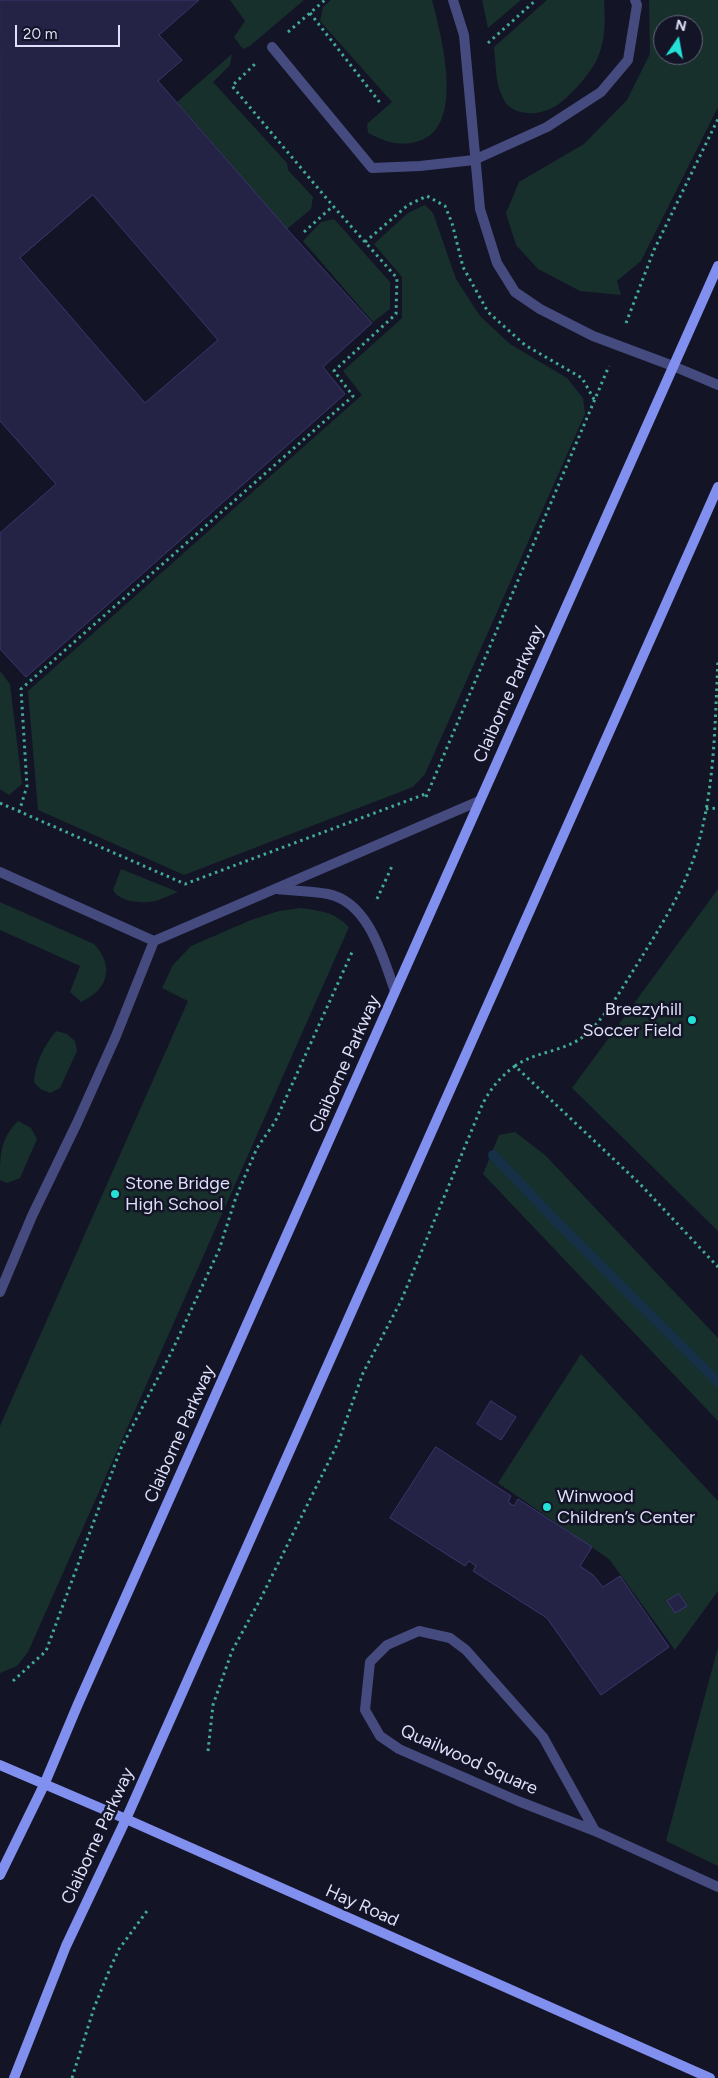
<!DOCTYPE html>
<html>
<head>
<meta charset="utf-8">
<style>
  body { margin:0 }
  #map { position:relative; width:718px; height:2078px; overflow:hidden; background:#141427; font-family:Figtree,sans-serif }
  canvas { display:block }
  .north { position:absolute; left:653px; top:15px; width:50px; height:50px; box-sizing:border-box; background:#141427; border:1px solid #65657b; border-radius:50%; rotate:12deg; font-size:14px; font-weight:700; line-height:20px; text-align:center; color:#dedffa }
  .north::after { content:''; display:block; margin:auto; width:18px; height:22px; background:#23e1d7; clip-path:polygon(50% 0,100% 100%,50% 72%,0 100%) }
  .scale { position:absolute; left:15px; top:25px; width:105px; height:22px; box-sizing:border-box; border:2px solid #dedffa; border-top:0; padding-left:6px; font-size:15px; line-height:18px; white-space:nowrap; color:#dedffa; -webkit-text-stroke:4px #141427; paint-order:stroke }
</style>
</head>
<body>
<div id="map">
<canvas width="718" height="2078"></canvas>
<div class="north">N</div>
<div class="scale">20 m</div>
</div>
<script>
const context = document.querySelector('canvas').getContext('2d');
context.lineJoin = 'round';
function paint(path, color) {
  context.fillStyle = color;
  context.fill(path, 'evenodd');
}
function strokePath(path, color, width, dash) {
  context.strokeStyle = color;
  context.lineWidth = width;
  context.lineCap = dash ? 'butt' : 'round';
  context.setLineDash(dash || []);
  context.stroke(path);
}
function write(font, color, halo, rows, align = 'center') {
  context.font = font + ' Figtree,sans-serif';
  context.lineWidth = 5;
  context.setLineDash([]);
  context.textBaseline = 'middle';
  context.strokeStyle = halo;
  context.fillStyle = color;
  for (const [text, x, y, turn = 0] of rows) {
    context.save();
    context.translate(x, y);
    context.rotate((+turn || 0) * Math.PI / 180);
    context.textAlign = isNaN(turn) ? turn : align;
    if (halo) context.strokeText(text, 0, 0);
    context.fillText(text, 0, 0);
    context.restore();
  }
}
paint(new Path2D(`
  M230 0H304L250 46 243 49 234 37 245 21Z
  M331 0H432C441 34 466 127 419 141 399 147 386 142 368 133L367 124 392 102 320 21 323 7Z
  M482 0H521L488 28Z
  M547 0H604C605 20 606 38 598 57 592 72 567 101 552 108 537 116 513 116 504 100 495 85 496 64 494 47Z
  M649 0H718V107L641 261 617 281 621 295 580 291 538 269 516 245 506 213 519 182 584 144 627 100 650 54ZM663 25H693V55H663Z
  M232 54 230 65 213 82 287 163 288 170 313 197 311 209 287 229 177 102Z
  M425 205 433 213 456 279 480 316 510 344 567 378 583 398 585 414 425 774 413 787 184 875 38 810 28 691 362 395 343 371 402 318V277L374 244 408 213Z
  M334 219 390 282V309L373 322 303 241 321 222Z
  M0 671 10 684 22 784 9 795 0 789Z
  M121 869 178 892C170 895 162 899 155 901 143 904 119 902 113 890Z
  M718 889V1231L572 1088Z
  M0 902 94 944C115 966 108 990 81 1002L70 992 80 966 0 930Z
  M301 908C322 911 334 912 349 927L28 1652 17 1666 0 1673V1426L188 1001 162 988 173 965 191 946 251 920 279 911Z
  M56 1031 67 1034 75 1041 77 1051 60 1088 50 1093 40 1089 34 1082C35 1063 44 1046 56 1031Z
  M18 1121 31 1128 37 1139 20 1178 7 1183 0 1180C0 1155 0 1139 18 1121Z
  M515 1132 545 1155 718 1338V1421L483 1174 499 1135Z
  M581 1354 718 1501V1591L675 1650 609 1559 498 1483Z
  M718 1647V1866L666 1841Z`), '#17302b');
strokePath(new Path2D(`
  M493 1155 558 1223 718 1382`), '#163048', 10);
const building = new Path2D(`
  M0 0H199L159 35 182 60 158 81 287 229 372 323 323 367 345 394 26 677 0 649V533L56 484 0 421ZM93 195 218 340 145 403 20 258Z
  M491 1401 516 1417 501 1440 477 1424Z
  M436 1447 511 1496 508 1502 514 1506 518 1499 592 1547 580 1566 593 1575 603 1587 620 1576 669 1647 601 1695 547 1618 473 1571 476 1566 469 1561 465 1566 390 1518Z
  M679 1594 687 1606 675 1613 667 1601Z`);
paint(building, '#242245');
strokePath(building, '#3a376e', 1);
strokePath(new Path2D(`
  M310 13 381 104
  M288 32 325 0
  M488 43 536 0
  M304 232 333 206
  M365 242 408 205 427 196 445 206 452 223 463 267 488 312 525 345 582 378 595 401
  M626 323 654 250 718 119
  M426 797 609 366
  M0 803 185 884 428 793
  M706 809 718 808
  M19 812 27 786 21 689 353 396 334 371 396 314 397 278 333 206 232 86 255 64
  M377 899 393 864
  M515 1066C536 1051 564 1052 584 1036 607 1016 622 988 638 963 662 924 687 886 699 841 715 783 715 720 718 660
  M13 1681 46 1651 121 1448 172 1351 219 1250 236 1197 257 1148 275 1122 353 950
  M208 1751 213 1705 232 1651 261 1598 338 1443 363 1373 401 1301 483 1103C492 1087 500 1077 515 1066L640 1184 718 1267
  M72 2078 94 2008 109 1971 119 1949 147 1911`), '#41ab95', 3, [2.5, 4]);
strokePath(new Path2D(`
  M272 47 372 168 420 166 474 160 547 127 601 92 628 60 637 5 635 0
  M0 872 154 941 479 801
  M277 889C294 891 311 891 328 894 369 902 383 958 395 991
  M0 1292 32 1216 77 1123 116 1036 154 941
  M595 1831 543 1737 466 1650 450 1638 419 1631 387 1645 370 1662 365 1710 380 1736 399 1749 518 1801 595 1831 718 1887`), '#454b7f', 10);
strokePath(new Path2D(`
  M453 0 464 35 480 209 497 263 515 292 540 309 593 336 673 366 718 385`), '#454b7f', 10);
strokePath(new Path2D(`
  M0 1765 126 1819 710 2078
  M0 1875 44 1785 78 1704 718 266
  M14 2078 66 1946 126 1819 718 487`), '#818fee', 10);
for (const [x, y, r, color] of [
  [692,1020,5,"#23e1d7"],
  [115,1194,5,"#23e1d7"],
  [547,1507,5,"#23e1d7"]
]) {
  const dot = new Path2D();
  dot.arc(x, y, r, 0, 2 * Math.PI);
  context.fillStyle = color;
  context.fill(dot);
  strokePath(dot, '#141427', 2);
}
write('18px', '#dedffa', '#141427', [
  ["Claiborne Parkway",509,694,-66],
  ["Claiborne Parkway",345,1064,-66],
  ["Claiborne Parkway",180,1434,-66],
  ["Quailwood Square",469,1760,24],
  ["Claiborne Parkway",98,1836,-65],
  ["Hay Road",362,1906,24]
]);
write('18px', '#dedffa', '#141427', [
  ["Breezyhill",682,1010,"right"],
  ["Soccer Field",682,1031,"right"],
  ["Stone Bridge",125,1184],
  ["High School",125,1205],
  ["Winwood",557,1497],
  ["Children’s Center",557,1518]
], 'left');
</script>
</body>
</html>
